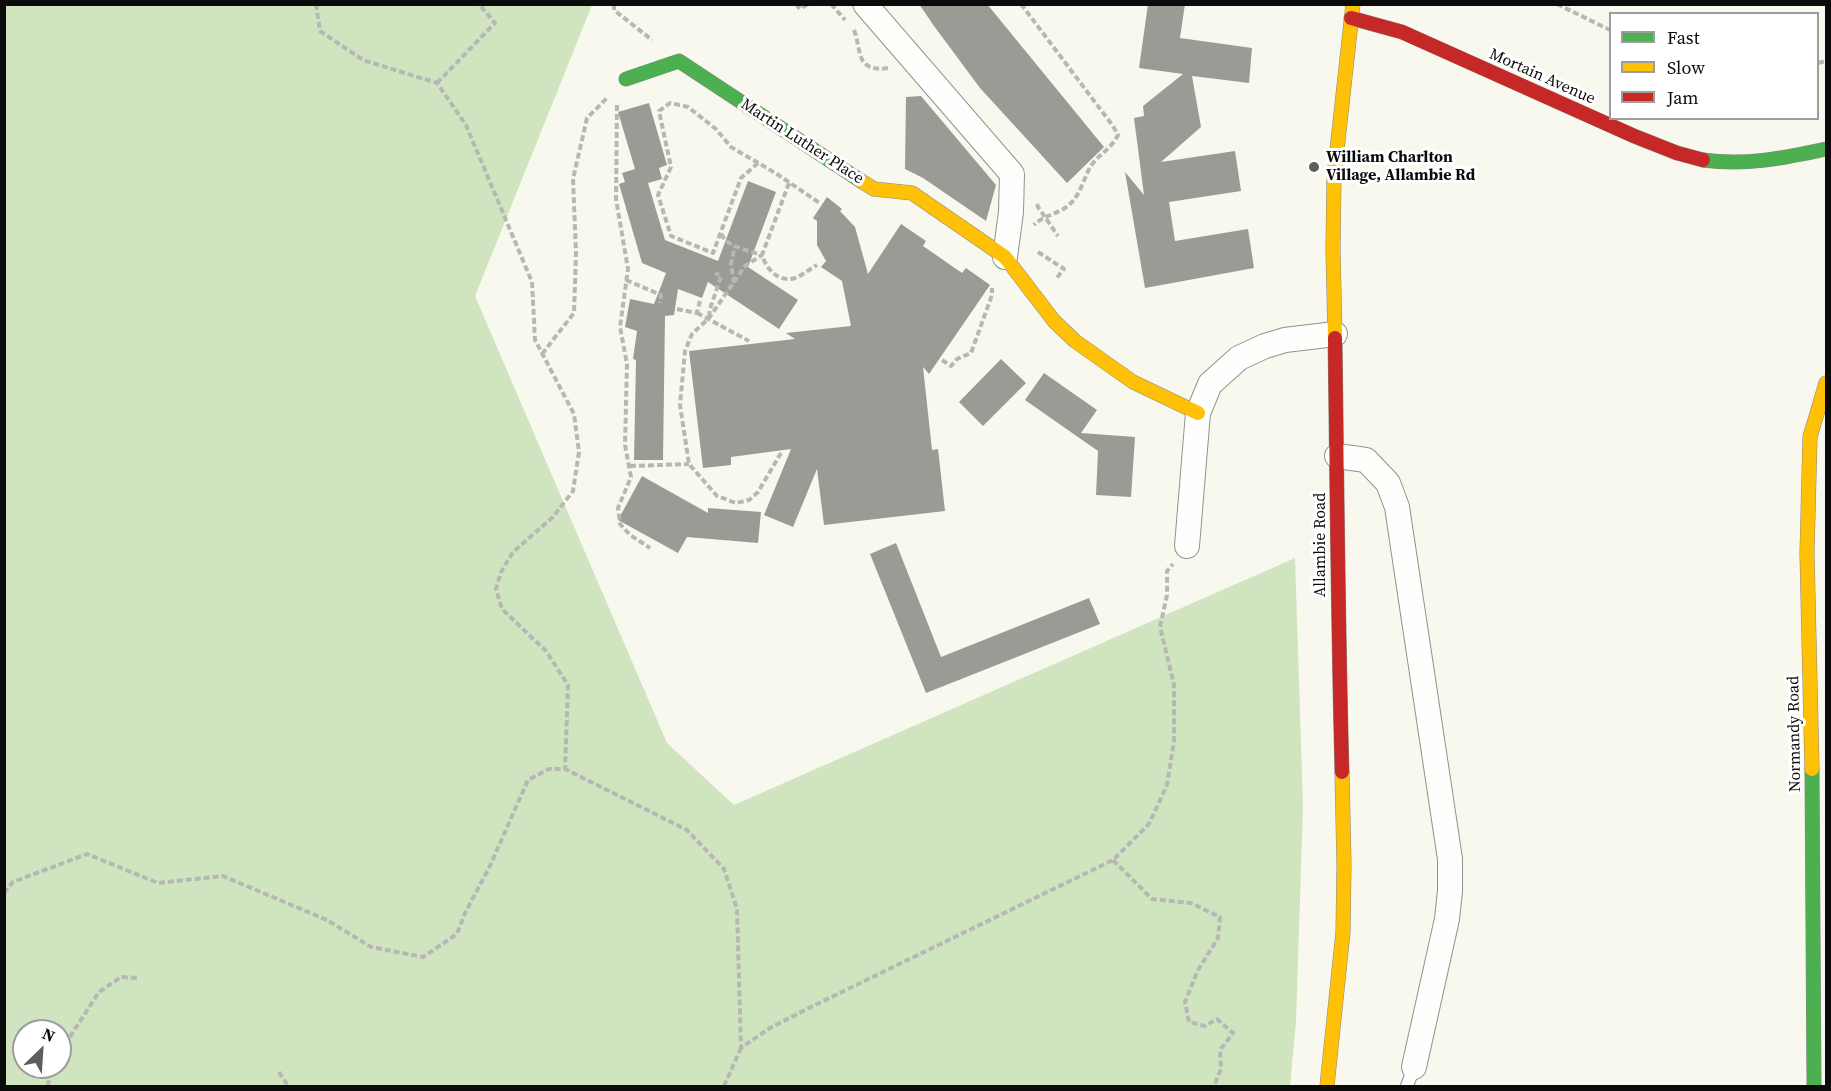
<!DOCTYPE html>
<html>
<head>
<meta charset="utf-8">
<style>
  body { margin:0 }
  #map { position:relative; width:1831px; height:1091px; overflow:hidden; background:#f9f8ee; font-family:"Source Serif 4",serif }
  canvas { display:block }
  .frame { position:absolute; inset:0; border:6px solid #0b0b0b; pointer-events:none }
  .legend { position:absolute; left:1609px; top:12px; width:210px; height:108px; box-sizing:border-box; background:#fff; border:2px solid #9d9d9d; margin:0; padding:8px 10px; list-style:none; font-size:18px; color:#0b0b0b }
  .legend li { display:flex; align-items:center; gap:12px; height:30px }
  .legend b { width:30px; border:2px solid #9d9d9d }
  .north { position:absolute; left:12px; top:1019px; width:60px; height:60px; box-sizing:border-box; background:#fff; border:2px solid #9d9d9d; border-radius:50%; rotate:25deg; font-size:16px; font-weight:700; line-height:24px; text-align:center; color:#0b0b0b }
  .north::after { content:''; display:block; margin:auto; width:21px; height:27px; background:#5e5e5a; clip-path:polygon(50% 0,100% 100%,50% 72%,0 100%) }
</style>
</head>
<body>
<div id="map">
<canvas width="1831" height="1091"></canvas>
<div class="frame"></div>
<ul class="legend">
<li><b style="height:8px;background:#4caf50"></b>Fast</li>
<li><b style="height:8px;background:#ffc107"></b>Slow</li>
<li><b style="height:8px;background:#c62828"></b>Jam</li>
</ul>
<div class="north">N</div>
</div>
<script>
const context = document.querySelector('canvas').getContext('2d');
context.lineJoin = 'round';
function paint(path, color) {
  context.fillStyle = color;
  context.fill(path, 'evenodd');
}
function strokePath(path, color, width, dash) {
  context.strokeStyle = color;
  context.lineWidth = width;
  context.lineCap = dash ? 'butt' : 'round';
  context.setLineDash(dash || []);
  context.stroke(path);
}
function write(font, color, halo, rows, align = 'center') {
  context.font = font + ' "Source Serif 4",serif';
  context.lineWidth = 6;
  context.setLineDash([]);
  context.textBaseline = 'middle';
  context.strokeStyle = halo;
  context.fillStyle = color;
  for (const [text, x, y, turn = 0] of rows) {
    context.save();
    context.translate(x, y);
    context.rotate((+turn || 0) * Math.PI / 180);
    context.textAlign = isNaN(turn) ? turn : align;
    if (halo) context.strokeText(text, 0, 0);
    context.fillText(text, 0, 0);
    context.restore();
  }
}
paint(new Path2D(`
  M5 4 592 5 475 296 667 743 734 805 1295 558 1303 806 1296 1021 1290 1086H5ZM24 1031H60V1067H24Z`), '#d0e4bf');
paint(new Path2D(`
  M919 4H987L1104 147 1067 183 980 88 934 26Z
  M1148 4H1185L1180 38 1252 48 1249 83 1192 76 1201 127 1161 162 1235 151 1241 191 1169 202 1175 241 1248 229 1254 268 1145 288 1125 172 1144 195 1134 118 1144 116 1143 106 1183 74 1139 68Z
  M921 96 996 185 986 221 923 178 905 169 906 97Z
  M649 103 667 165 659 168 662 179 648 183 665 240 718 261 748 181 776 192 748 267 798 300 779 329 708 282 702 298 678 289 674 315 665 316 663 460H634L636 360 633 359 637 331 625 327 630 299 654 304 666 273 642 263 619 184 625 182 622 173 635 169 618 112Z
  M827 197 842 209 840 211 855 227 868 274 901 224 926 241 923 246 962 273 966 268 990 285 929 374 923 367 932 450 938 449 945 511 824 525 817 469 793 527 764 515 791 449 731 457V465L703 468 689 351 795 339 786 333 851 326 842 281 821 267 826 261 817 245V221L813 218Z
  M1001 359 1026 383 983 426 959 402Z
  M1044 373 1097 410 1081 433 1135 437 1131 497 1096 495 1098 451 1025 400Z
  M642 476 708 513V508L761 512 758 543 687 537 678 553 618 520Z
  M896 543 941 657 1089 598 1100 624 926 693 870 554Z`), '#9c9a94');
const lane = new Path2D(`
  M1407 1086 1414 1067`);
const street = new Path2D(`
  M865 4 1012 174 1011 212 1005 257
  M1337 456 1366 460 1388 483 1397 507 1450 859V891L1447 919 1414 1067
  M1187 546 1198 413 1210 384 1239 358 1265 346 1285 340 1335 334`);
const fast = new Path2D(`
  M626 79 679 61 861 181
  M1703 160C1745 166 1785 158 1826 149
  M1812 769 1814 1086`);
const slow = new Path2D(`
  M861 181 874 189 912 193 1005 257 1054 321 1075 341 1133 382 1198 413
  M1335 338 1333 249 1334 177 1353 4
  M1812 769 1807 553 1810 437 1826 383
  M1327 1086 1343 932 1344 865 1342 772`);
const jam = new Path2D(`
  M1351 18 1402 32 1634 136 1677 153 1703 160
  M1335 338C1337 483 1338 627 1342 772`);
strokePath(lane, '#92928d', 14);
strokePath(street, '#92928d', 26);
strokePath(fast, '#898884', 15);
strokePath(slow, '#898884', 15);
strokePath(jam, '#898884', 15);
strokePath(new Path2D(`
  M316 4 320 31 363 60 437 83 466 125 532 282 535 340 574 414 579 452 573 491 553 517 513 552 501 572 496 589 502 609 546 651 568 685 565 769
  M614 4V10L652 40
  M796 4 800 9 808 4
  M831 4 845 20
  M1021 4 1113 126 1118 135C1110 150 1102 152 1093 163 1084 175 1082 193 1070 204 1060 214 1043 215 1034 225
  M1557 4 1610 30
  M854 30C862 49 854 73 889 68
  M1818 63 1826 61
  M437 83 495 23 479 4
  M617 105 616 199 628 269 620 327 627 364 625 445 631 477 618 508 620 524 630 535 650 548
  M758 163 741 178 713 253 671 236 658 195 671 167 659 111 670 103 688 107 716 129 731 147 777 174 821 204
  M789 183 762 255C766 269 779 283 795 278 803 275 810 269 817 265
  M1037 204 1038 207 1058 236
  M721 234C729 248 747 250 762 255L745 266 709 318 692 334 685 351 680 405 689 464 717 496 736 503 749 500 758 492 781 453
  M1038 252 1064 269 1056 279
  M626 280 661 295 660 303
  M734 283 731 264 735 246
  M677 309 697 313 700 301
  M697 313 749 341
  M709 317 710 309 721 276 715 273
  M542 354 574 313 576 253 573 179 587 118 608 97
  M942 360 951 366 957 359 971 353 992 295V288
  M630 466 689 464
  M1113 860 1152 899 1191 903 1220 917 1218 938 1198 970 1185 1002 1189 1022 1205 1026 1217 1019 1233 1033 1220 1050 1221 1069 1214 1086
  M4 893 13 882 87 854 158 883 223 876 327 920 371 947 423 957 457 934 465 913 489 868 528 780 549 769H565L687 830 724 869 737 909 741 1048 770 1028 809 1008 1113 860 1149 824 1167 785 1174 741V685L1160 627 1167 595V571L1173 564
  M60 1052 99 992 121 977 138 978
  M279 1072 288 1086
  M48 1086 51 1067
  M724 1086 741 1048`), '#b7b7b5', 4, [6, 3]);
strokePath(lane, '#fefefc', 12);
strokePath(street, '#fefefc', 24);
strokePath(fast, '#4caf50', 14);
strokePath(slow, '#ffc107', 14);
strokePath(jam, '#c62828', 14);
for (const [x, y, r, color] of [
  [1314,167,6,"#5e5e5a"]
]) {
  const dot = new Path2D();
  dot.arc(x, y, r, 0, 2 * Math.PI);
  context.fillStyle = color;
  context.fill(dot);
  strokePath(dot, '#fff', 2);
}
write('16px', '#0b0b0b', '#fff', [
  ["Mortain Avenue",1542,77,24],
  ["Martin Luther Place",802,142,33],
  ["Allambie Road",1321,545,-90],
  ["Normandy Road",1795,734,-91]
]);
write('bold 16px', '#0b0b0b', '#fff', [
  ["William Charlton",1326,158],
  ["Village, Allambie Rd",1326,176]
], 'left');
</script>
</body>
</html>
